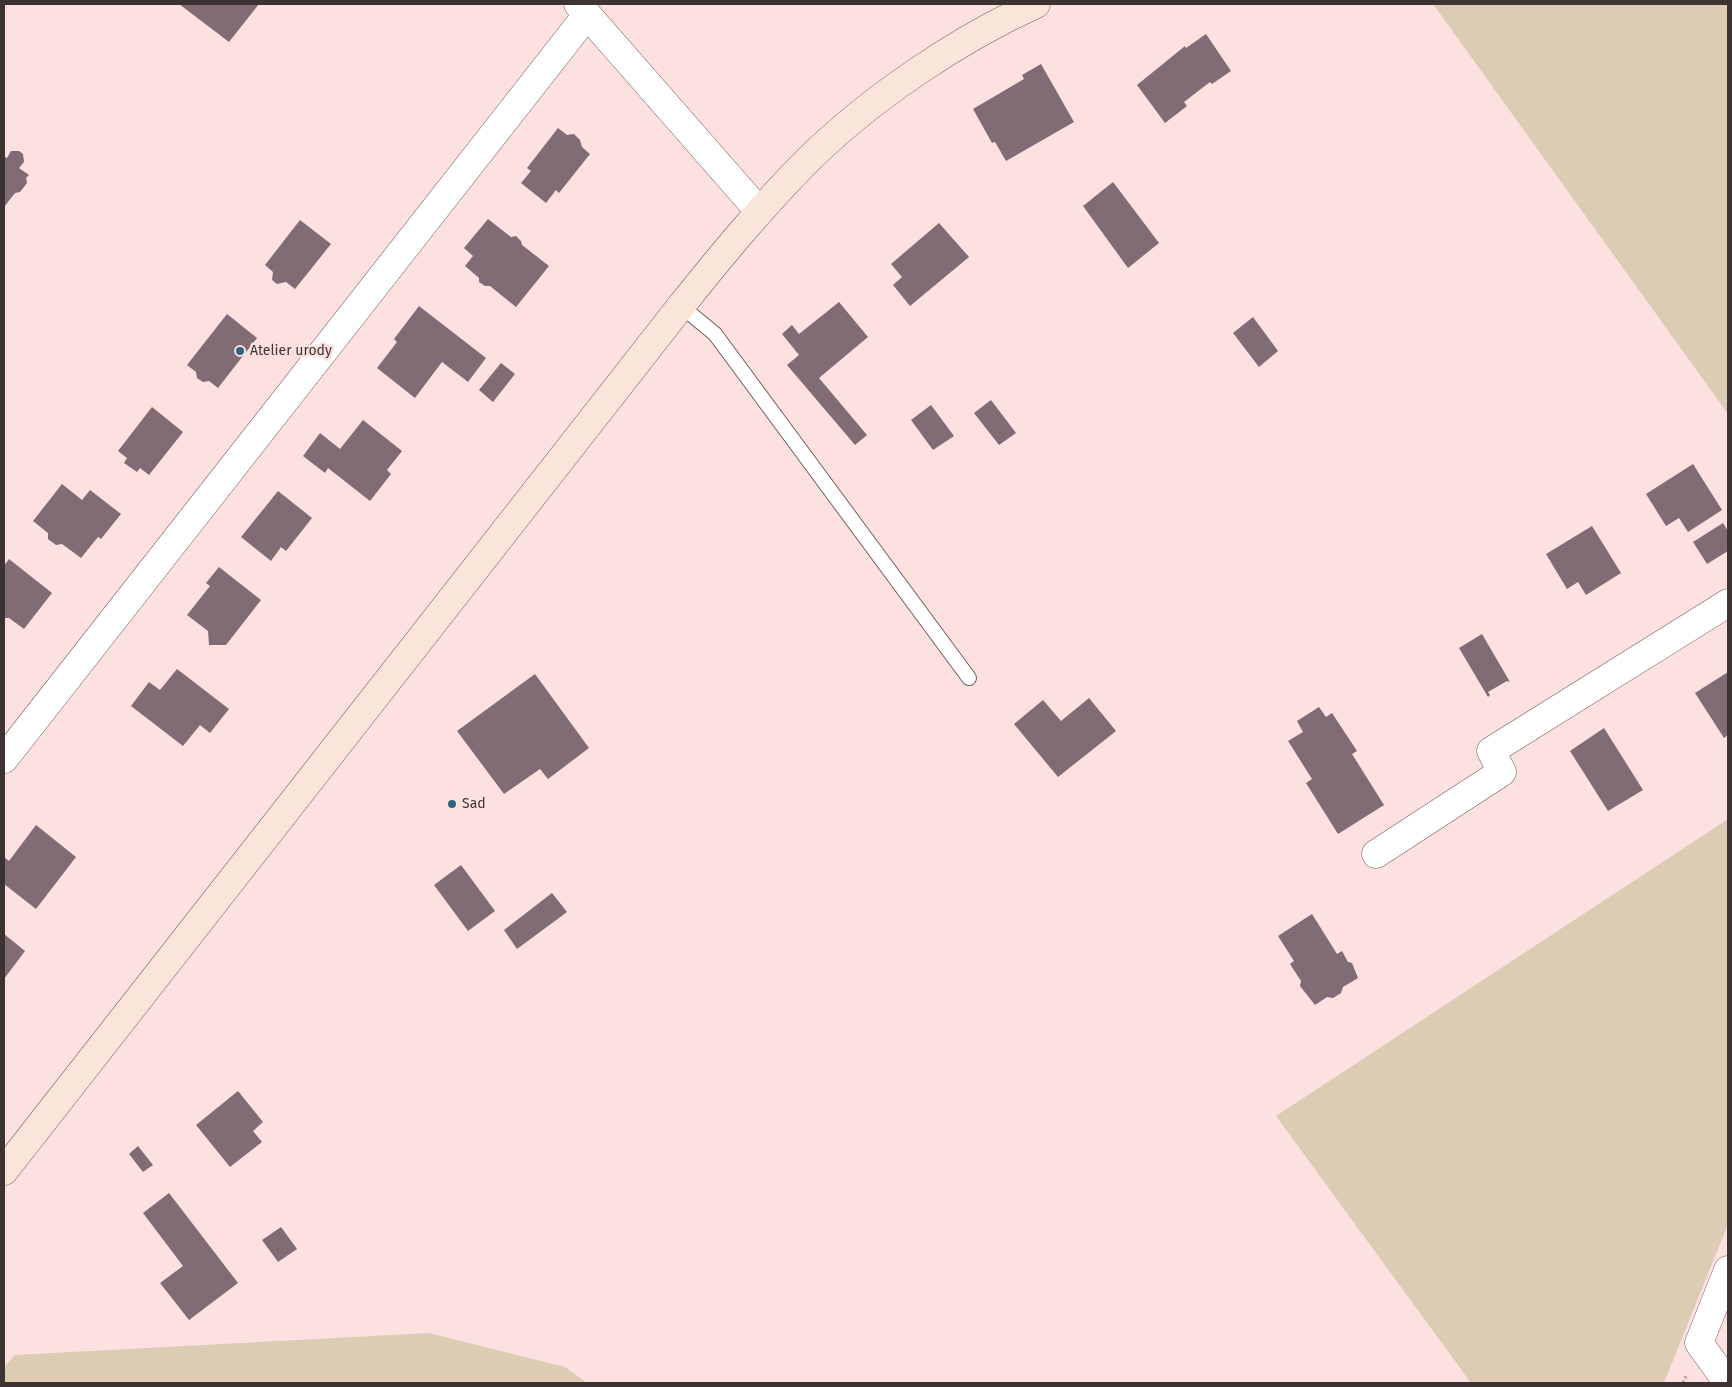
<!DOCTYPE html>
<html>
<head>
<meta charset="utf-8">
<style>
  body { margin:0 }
  #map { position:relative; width:1732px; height:1387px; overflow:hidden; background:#fde0e0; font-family:"Fira Sans",sans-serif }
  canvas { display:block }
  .frame { position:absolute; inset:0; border:5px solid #3e3333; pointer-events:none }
</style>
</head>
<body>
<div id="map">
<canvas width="1732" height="1387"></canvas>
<div class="frame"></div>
</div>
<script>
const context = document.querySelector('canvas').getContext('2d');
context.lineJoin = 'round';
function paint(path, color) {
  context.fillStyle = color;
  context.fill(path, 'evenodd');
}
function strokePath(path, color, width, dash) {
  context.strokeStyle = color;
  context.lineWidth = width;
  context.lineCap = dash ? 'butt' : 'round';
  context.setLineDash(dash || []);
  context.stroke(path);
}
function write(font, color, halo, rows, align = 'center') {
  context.font = font + ' "Fira Sans",sans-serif';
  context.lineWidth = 5;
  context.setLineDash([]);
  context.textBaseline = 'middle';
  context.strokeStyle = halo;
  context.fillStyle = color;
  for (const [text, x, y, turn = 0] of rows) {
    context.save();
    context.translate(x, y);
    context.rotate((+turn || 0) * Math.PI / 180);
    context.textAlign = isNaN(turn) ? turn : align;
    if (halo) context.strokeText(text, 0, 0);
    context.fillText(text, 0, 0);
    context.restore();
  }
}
paint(new Path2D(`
  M1433 4H1728V414Z
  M1728 819V1224L1664 1383H1471L1276 1116Z
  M429 1333 565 1367 587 1383H4V1367L15 1355Z`), '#dcccb3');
paint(new Path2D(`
  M179 4H259L229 42Z
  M1206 34 1231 71 1212 84 1210 82 1184 102 1187 106 1165 123 1137 85 1185 46 1186 48Z
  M1041 64 1074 122 1006 161 995 142 992 143 973 109 1024 79 1022 75Z
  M558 128 567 135 574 134 580 140 582 147 590 154 559 193 556 190 546 203 521 183 531 171 527 168Z
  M11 151H19L23 154 24 162 19 168 29 175 26 178 27 183 20 192 15 193 4 207V156L7 158Z
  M1113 182 1159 243 1128 268 1083 206Z
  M488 219 511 237 516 236 521 241 522 245 549 266 516 307 490 286H485L479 282V278L465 266 473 256 464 248Z
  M300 220 331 244 295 289 286 282 277 284 272 280 273 272 265 265Z
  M939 223 969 257 910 306 893 285 902 277 891 264Z
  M839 302 868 337 819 378 867 435 855 445 787 365 799 355 782 334 792 325 799 334Z
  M419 306 486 358 468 382 442 362 415 398 377 368 397 342 394 339Z
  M227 314 257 338 218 388 209 381 203 382 197 378 196 372 187 365Z
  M1253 317 1278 351 1259 367 1233 333Z
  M501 363 515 374 493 402 479 390Z
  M991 400 1016 433 999 445 974 413Z
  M931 405 954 436 933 450 911 420Z
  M152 407 183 432 149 475 140 468 137 472 124 463 127 458 118 451Z
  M363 420 402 451 387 470 391 474 370 501 328 468 325 473 303 456 320 433 340 449Z
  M1693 464 1722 510 1688 532 1679 518 1666 526 1646 494Z
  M62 484 82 500 90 490 121 514 101 539 98 537 81 558 62 544 56 545 48 539V533L33 521Z
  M278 491 312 518 286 551 281 547 271 561 241 537Z
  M1723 523 1728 531V551L1707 564 1693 542Z
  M1592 526 1621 573 1586 595 1578 582 1567 589 1546 554Z
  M9 559 52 593 24 629 9 618H4V566Z
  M219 567 261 600 226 645H209L208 631 187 615 210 586 206 583Z
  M1482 634 1510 682 1507 681 1488 692 1490 695 1488 697 1459 648Z
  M177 669 229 709 210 733 200 725 183 746 131 706 149 682 160 690Z
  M1728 672V735L1724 738 1695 693Z
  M535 674 589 748 548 779 540 769 504 794 457 731Z
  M1089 698 1116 731 1058 777 1014 724 1043 700 1061 721Z
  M1319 707 1326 717 1332 713 1357 751 1352 754 1384 805 1338 834 1306 783 1312 779 1288 741 1303 732 1297 721Z
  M1604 728 1643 790 1608 811 1570 751Z
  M36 825 76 857 36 909 4 884V857L9 861Z
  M461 865 495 911 468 931 434 885Z
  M552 893 567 912 517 949 504 930Z
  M1312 914 1337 954 1342 951 1348 962 1352 963 1358 978 1343 987 1341 993 1333 998 1327 997 1315 1005 1300 986 1301 981 1290 964 1294 961 1278 936Z
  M4 934 25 951 4 979Z
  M238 1091 263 1122 253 1131 262 1142 230 1167 196 1125Z
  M138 1146 153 1165 143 1172 129 1154Z
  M169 1193 238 1283 189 1320 160 1283 183 1266 143 1213Z
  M281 1227 297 1249 278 1262 262 1240Z`), '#816b74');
const lane = new Path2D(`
  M681 306 715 334 969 678`);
const street = new Path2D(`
  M578 4 759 211
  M4 759 587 15
  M1376 854 1502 772 1491 751 1728 603
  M1728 1270 1699 1343 1728 1383`);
const secondary = new Path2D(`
  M4 1171 681 306C721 256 762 206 808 160 870 99 957 40 1036 4`);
strokePath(lane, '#735b5b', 16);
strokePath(street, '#735b5b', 29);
strokePath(secondary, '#735b5b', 29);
strokePath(new Path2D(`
  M1683 1383 1686 1376`), '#b8a2a2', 3, [2.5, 2.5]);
strokePath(lane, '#fff', 14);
strokePath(street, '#fff', 28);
strokePath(secondary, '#fae5da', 28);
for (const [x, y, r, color] of [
  [240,351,5,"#2e657f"],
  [452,804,5,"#2e657f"]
]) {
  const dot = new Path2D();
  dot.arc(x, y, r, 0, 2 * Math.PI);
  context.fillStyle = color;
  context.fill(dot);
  strokePath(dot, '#fde0e0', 2);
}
write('14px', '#3e3333', '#fde0e0', [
  ["Atelier urody",250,351],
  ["Sad",462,804]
], 'left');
</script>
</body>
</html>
